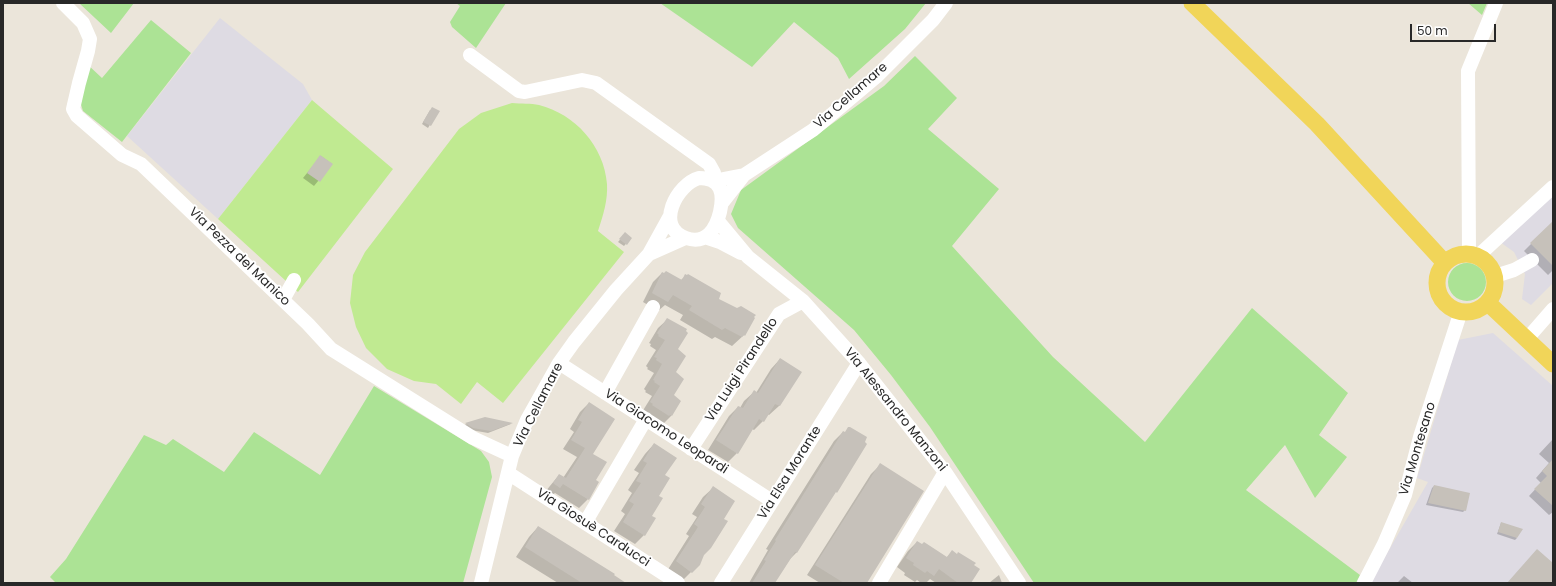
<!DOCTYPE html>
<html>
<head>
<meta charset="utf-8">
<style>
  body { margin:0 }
  #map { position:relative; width:1556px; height:586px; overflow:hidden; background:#ebe5da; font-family:Poppins,sans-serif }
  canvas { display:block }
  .frame { position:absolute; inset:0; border:4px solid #282828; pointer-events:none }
  .scale { position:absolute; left:1410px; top:24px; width:86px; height:18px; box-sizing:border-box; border:2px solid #282828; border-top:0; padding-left:5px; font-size:12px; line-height:14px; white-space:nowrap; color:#282828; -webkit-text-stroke:3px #fff; paint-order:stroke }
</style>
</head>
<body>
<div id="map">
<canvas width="1556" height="586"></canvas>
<div class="frame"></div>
<div class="scale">50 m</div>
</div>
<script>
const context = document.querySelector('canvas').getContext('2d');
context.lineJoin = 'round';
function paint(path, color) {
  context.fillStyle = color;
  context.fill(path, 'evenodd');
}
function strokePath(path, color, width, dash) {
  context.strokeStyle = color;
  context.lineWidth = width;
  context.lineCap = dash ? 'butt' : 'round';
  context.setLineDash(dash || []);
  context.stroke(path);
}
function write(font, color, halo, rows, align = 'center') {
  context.font = font + ' Poppins,sans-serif';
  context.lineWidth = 3.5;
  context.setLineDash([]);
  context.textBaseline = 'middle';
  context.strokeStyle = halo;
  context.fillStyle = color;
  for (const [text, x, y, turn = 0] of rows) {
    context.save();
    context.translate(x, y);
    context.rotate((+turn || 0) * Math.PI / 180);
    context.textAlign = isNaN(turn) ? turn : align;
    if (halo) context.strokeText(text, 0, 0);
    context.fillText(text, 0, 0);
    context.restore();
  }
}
paint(new Path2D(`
  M220 18 303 84 312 100 218 219 127 136Z
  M1553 194V283L1531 305 1522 299 1525 274 1514 252 1500 242Z
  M1493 333 1553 386V583H1370L1428 482 1417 478 1458 340Z`), '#dedbe3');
paint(new Path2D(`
  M79 3H134L111 33Z
  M456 3H506L476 48 452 27 450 22 460 6Z
  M660 3H926L905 29 849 79 838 58 794 22 752 67Z
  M1468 3H1487L1482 15Z
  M151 20 191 53 122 142 83 111 79 98 87 64 102 78Z
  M915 56 957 98 928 129 999 189 952 246 1053 357 1145 442 1252 308 1348 393 1319 435 1347 457 1315 498 1285 445 1246 490 1360 575 1356 583H1034L930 427 891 375 854 330 738 228 731 214 741 190 884 86Z
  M1448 282a19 19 0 1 1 38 0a19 19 0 1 1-38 0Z
  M374 386 481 451 489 462 492 477 463 583H56L50 577 66 559 144 435 166 445 173 439 224 472 254 432 320 475Z`), '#ace395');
paint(new Path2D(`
  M312 100 393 169 298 292 218 219Z
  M512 103C521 104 531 103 539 105 575 114 604 146 607 184 608 200 603 216 598 231L624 252 503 403 477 382 461 404 436 384 414 381 387 369 366 348 356 327 350 303 353 275 365 252 459 129 481 113Z`), '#c0ea91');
paint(new Path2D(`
  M430 110 438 111 428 128 422 124Z
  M321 156 332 164 314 186 303 178Z
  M1553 222V270L1548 275 1524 251Z
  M625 234 631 238 624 246 618 242Z
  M662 273 680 281 686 275 718 299 744 335 732 346 715 337 712 339 680 320 683 315 665 305 658 311 643 302 653 282Z
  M668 319 676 349 671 416 662 425 642 412 652 396 645 392 646 391 644 389 654 373 647 369 648 368 646 366 656 350 650 346 651 344 649 343 658 328Z
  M780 359 800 372 779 406 769 415 767 414 763 421 754 430 752 429 737 453 728 462 708 450 729 416 738 407 740 408 744 401 754 392 756 393 771 369Z
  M589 403 594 480 588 499 579 508 555 493 551 496 545 492 559 475 563 478 577 457 563 449 574 432 570 429 580 412Z
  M485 418 511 424 488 433 471 430 464 425Z
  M843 432 832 496 796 553 790 559 774 583H749L768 550 766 549 834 441Z
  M1553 439V512L1549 515 1529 496 1541 483 1536 478 1549 463 1539 454Z
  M654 444 664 476 644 535 635 544 614 531 625 514 621 511 632 493 628 490 639 473 634 470 645 454Z
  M880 465 866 583H820L807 575 871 474Z
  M1434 486 1465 510 1463 512 1426 505 1432 488Z
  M713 488 703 555 699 564 682 581 667 571 689 536 686 534 697 517 692 514 703 497Z
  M1501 523 1517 538 1515 540 1497 534Z
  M538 527 623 583H558L516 557 529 537Z
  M917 542 946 558 952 552 970 583H936L930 579 926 583H921L917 580 915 582 904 575 905 573 897 567 908 551Z
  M999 575 1002 583H989Z
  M1404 576 1413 583H1397Z`), '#0003');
paint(new Path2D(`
  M432 107 440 111 431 126 423 122Z
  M320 155 333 164 320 182 307 173Z
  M1553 221V266L1530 243Z
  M625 232 632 238 627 245 619 239Z
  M666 271 682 280 685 274 687 275 688 274 721 293 719 299 737 308 741 306 756 315 754 317 755 318 745 336 744 335 742 337 725 328 722 330 689 310 692 306 673 295 668 302 652 293 662 272 664 273Z
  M667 318 687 329 686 331 688 333 678 349 686 356 676 372 684 379 674 395 681 401 672 416 670 415 669 416 652 405 653 404 650 402 660 386 654 382 655 381 653 380 662 364 656 360 657 358 654 357 665 340 658 336 659 335 657 333Z
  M780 358 802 372 780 406 775 404 764 422 759 419 738 454 716 440 738 406 743 408 754 390 758 393Z
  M589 402 615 419 593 454 607 462 596 480 599 482 589 500 563 484 560 488 553 483 559 474 566 478 585 448 571 440 582 422 578 420Z
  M485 417 513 423 491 431 473 428 465 423Z
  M848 427H850L867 437 865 442 867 444 837 493 836 492 797 553 795 552 775 583H752L766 561 764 560 776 541 775 540 843 431 845 432Z
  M654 443 677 458 665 475 670 478 659 496 663 498 652 516 656 518 645 536 623 522 634 504 629 501 641 483 636 481 647 463 643 461Z
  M1553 459V506L1534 489 1547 476 1542 471Z
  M880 463 924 491 867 583H844L815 565Z
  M1434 485 1470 493 1466 511 1428 503Z
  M713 486 735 501 724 519 728 521 711 548 704 555 700 565 692 573 676 561 698 527 694 524 705 507 701 504Z
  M1501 522 1523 529 1517 538 1498 532Z
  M538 526 615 574 614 575 626 583H582L525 547Z
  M917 541 922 544 924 542 947 557 952 550 957 554 958 552 976 563 974 565 980 569 971 583H958L939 569 934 576 927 571 925 573 913 565 914 563 906 558Z
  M1537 549 1553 563V583H1507Z`), '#c6c1ba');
strokePath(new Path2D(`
  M63 3 83 23 90 39 88 51 79 83 73 109 77 116 122 155 141 164 308 324 331 349 473 438 512 456
  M470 55 519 91 525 92 582 80 596 83 709 164 714 173 713 181 744 175
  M699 178C722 178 724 194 720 212 716 229 706 245 686 238 654 227 677 184 699 178Z
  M722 203 744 175 813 130 876 77 933 20 946 3
  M718 221 748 257 803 301 859 363 945 472 1019 583
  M705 237 720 242 741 253
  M649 254 685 238
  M1469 254 1468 71 1496 3
  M1478 256 1553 187
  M1495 276 1514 270 1532 260
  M283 300 294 280
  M1526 340 1553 309
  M559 363 772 501
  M605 393 653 307
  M691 449 779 314 803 301
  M508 473 678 583
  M585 523 646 419
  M481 583 512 456 527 420 559 363 574 342 616 290 649 254 670 216
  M721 583 859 363
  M879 583 945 472
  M1364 583 1384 544 1405 495 1420 437 1461 311`), '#fff', 14);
strokePath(new Path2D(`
  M1192 3 1317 124 1445 263
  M1437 283a29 29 0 1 1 58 0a29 29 0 1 1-58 0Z
  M1488 303 1553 364`), '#f1d559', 17);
write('13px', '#282828', '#fff', [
  ["Via Cellamare",851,96,-41],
  ["Via Pezza del Manico",239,257,44],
  ["Via Luigi Pirandello",742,370,-57],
  ["Via Cellamare",539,405,-63],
  ["Via Alessandro Manzoni",895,410,51],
  ["Via Giacomo Leopardi",666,432,33],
  ["Via Montesano",1418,449,-73],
  ["Via Elsa Morante",790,473,-58],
  ["Via Giosuè Carducci",593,528,33]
]);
</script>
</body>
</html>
